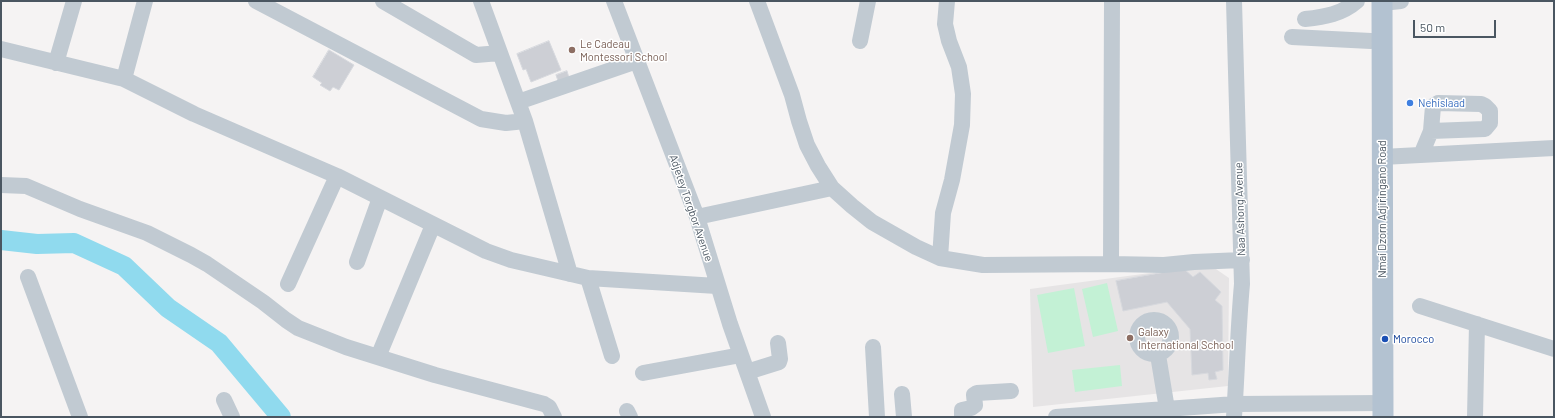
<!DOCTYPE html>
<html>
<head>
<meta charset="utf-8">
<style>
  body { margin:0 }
  #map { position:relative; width:1555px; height:418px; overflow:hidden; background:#f5f3f3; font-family:Barlow,sans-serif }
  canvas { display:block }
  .frame { position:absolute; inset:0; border:2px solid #4a5661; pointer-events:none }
  .scale { position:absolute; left:1413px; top:20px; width:83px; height:18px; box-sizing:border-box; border:2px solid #4a5661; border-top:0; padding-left:5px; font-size:12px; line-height:14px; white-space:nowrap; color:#4a5661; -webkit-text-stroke:3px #fff; paint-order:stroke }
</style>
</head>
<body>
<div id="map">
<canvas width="1555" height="418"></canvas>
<div class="frame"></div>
<div class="scale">50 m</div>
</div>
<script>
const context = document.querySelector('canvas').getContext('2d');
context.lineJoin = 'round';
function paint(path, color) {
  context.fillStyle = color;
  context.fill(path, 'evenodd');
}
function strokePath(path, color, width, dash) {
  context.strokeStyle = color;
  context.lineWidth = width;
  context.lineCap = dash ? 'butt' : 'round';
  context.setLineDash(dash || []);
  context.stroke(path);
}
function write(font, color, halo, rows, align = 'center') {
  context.font = font + ' Barlow,sans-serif';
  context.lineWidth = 3;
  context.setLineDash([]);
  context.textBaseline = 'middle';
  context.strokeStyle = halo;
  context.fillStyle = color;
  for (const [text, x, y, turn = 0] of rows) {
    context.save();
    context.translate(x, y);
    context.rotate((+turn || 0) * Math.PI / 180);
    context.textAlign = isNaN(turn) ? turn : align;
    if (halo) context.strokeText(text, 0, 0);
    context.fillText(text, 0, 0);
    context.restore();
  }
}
paint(new Path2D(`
  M1210 265 1229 278 1228 386 1033 407 1030 289Z`), '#e6e4e5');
paint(new Path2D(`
  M1107 283 1118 331 1093 337 1082 289Z
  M1074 288 1085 346 1048 353 1037 295Z
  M1120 365 1122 386 1075 392 1072 370Z`), '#c3f1d5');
strokePath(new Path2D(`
  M1 240 37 244 74 243 124 266 168 308 219 343 281 417`), '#90daee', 20);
const building = new Path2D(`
  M549 41 561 70 531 82 526 69 523 70 517 54Z
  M329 50 354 65 339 90 333 87 330 91 320 85 322 83 313 77Z
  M567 71 570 81 559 84 556 75Z
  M1184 269 1193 277 1200 272 1221 292 1215 300 1222 306 1223 370 1215 372 1217 379 1209 380 1208 373 1192 375 1190 329 1167 302 1123 311 1116 281Z`);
paint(building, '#cdcfd5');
strokePath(building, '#d7d9de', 1);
strokePath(new Path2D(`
  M256 1 481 119 506 123 525 121
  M383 1 476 55 500 53
  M481 1 525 121 570 274
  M614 1 697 217 730 324 763 417
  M757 1 792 95 799 121 807 145 818 166 832 188 852 206 872 222 916 247 940 258 983 265 1111 264 1164 265 1194 262 1242 260
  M1234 1 1242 284C1238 328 1237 373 1234 417
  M1382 3 1401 1
  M1305 19C1325 17 1342 14 1357 1
  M1292 37 1371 41
  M860 41 868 1
  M1 49 124 79 194 114 337 176 486 251 511 260 588 278 717 286
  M56 63 74 1
  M124 79 145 1
  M518 102 637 61
  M1421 155 1431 131 1433 106 1438 103 1481 104 1485 106 1490 111V123L1485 129 1431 131
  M1382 157 1554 148
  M1 185 26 186 80 209 147 233 191 255 207 264 263 302 286 320 298 328 346 347 435 375 544 404 549 407 554 417
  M697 217 832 188
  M940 258 943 213 952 180 962 125 963 94 959 67 949 41 945 24 947 1
  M357 262 380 198
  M1111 264 1112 1
  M28 277 80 417
  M588 278 612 356
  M288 284 337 176
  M1420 306 1554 349
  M1137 337a17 17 0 1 1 34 0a17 17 0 1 1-34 0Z
  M873 347 877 417
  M1158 355 1167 409
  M378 357 433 225
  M747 372 779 362 780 359 778 343
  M643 373 741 355
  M902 394 904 417
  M224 400 232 417
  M627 411 630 417
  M962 417V410L971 408 975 405 974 395 977 393 1011 391
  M1056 417 1235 404 1383 403
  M1475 417 1477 324`), '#c1cad2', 16);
strokePath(new Path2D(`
  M1382 1 1383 417`), '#b3c2d1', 21);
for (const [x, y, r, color] of [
  [572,50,4,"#8d6e63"],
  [1410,103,4,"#3f7fe0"],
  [1130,338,4,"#8d6e63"],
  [1385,339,4,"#1a4fb4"]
]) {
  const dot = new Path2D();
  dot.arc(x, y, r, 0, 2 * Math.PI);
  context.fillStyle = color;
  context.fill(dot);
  strokePath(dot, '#fff', 1.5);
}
write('11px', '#785e54', '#fff', [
  ["Le Cadeau",580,44],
  ["Montessori School",580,57],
  ["Galaxy",1138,332],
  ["International School",1138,345]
], 'left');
write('11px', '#366cbe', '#fff', [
  ["Nehislaad",1418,103]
], 'left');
write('11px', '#4a5661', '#fff', [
  ["Adjetey Torgbor Avenue",691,208,71],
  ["Naa Ashong Avenue",1240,209,-92],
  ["Nmai Dzorn Adjiringano Road",1382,209,-90]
]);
write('11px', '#164399', '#fff', [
  ["Morocco",1393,339]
], 'left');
</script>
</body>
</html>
